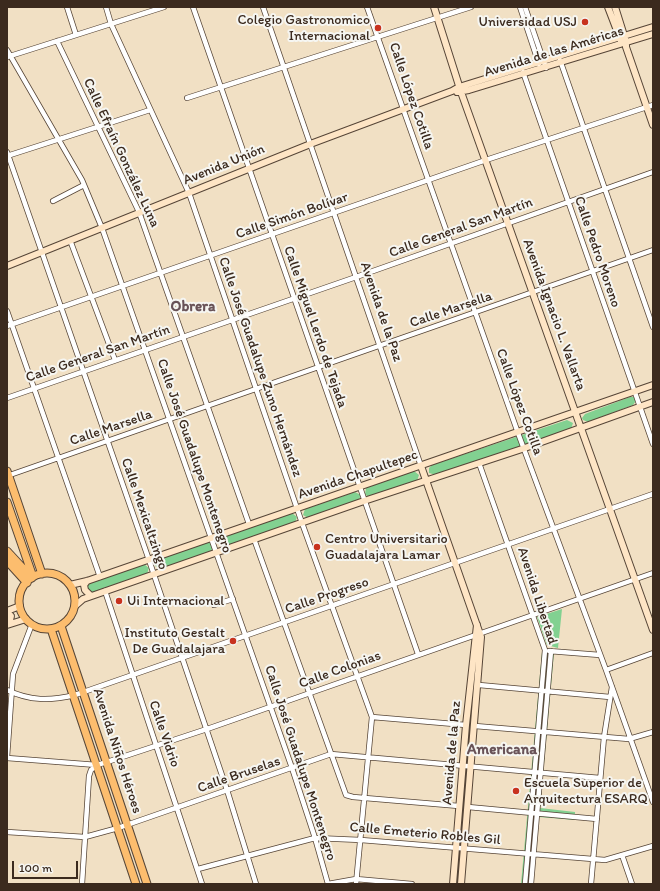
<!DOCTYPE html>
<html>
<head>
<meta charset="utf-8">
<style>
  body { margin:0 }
  #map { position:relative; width:660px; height:891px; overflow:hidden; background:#f1e0c4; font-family:Itim,sans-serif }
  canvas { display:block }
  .frame { position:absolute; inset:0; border:8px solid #3b2a1e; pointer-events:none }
  .scale { position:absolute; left:12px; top:861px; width:66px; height:18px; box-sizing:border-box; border:2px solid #3b2a1e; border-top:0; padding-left:5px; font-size:12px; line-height:14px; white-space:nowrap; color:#3b2a1e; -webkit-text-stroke:3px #f6f6f2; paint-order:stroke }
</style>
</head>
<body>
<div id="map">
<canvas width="660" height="891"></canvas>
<div class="frame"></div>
<div class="scale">100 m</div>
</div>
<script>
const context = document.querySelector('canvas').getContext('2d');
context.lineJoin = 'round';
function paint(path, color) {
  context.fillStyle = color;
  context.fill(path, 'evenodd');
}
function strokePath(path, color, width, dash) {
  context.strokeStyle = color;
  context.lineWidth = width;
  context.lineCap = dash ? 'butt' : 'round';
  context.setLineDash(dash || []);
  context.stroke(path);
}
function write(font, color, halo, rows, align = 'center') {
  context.font = font + ' Itim,sans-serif';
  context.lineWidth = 4;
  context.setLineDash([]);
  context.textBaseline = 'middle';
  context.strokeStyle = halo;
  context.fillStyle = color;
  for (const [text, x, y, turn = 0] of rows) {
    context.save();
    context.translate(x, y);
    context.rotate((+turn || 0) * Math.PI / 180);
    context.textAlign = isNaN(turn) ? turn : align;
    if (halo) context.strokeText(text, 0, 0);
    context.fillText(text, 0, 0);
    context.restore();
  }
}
paint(new Path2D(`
  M630 397H635L636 401 633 405 588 422 583 420 582 418 585 414Z
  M567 420 573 423 571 429 436 475 429 473V468L432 465Z
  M414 471 419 475 417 481 368 497 365 494 366 488Z
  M355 492 361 495 359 500 308 518 303 515 305 509Z
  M292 513 297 517 295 523 224 547 219 544 220 538Z
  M208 542 211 543 213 549 211 552 161 569 155 566 157 559Z
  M144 564 149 568 147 574 90 594 85 585Z
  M562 609 558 648 547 645 537 617Z
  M542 652 554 653 540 808 575 812V820L539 817 533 884H521Z`), '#82d191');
const street = new Path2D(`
  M67 7 76 35
  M106 7 111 24 189 193 302 523 372 717 356 884
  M193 7 418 654
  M263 7 421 466
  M367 7 518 433 606 670 653 802
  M520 7 539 64
  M525 7 546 68
  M57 41 139 212 249 524
  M7 50 82 180 102 228 292 768 315 838 328 884 356 879 412 884
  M7 57 164 7
  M560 60 653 327
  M523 72 653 444
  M187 98 471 7
  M7 152 149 560 227 790 256 884
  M7 156 150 110
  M53 201 84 185
  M70 240 115 360
  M7 311 100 577
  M7 326 486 160 653 105
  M7 398 359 276 653 172
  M479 463 545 650 525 884
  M7 476 653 250
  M254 539 346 795 353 797 459 806
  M105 591 202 884
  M214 605 233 599
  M549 651 600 655
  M606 670 653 653
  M479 685 610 697
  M7 690C30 701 50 701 75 695L653 494
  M372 717 466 725
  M475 726 629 739 653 732
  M7 757 13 674 32 624
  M7 758 97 765 107 762 210 728 653 573
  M468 807 597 819
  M7 832 85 837 118 828 331 754 600 778
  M622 855 632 884
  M198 869 315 838 361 840 605 860 653 846
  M82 884 89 776 91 770 97 765
  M531 884 551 651
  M591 884 604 737 612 687`);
const secondary = new Path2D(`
  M434 7 461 92 653 630
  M608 7 621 41
  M615 7 626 42V47L653 125
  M457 92 469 90 653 34
  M7 266 313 143 452 91 459 87 653 27
  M421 466 481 637 461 884
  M87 581 84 585 85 590 91 596
  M70 585 87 581 653 385
  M75 606 83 599 364 501 522 449 653 402
  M7 611 20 606
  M7 613 11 616 9 624
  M7 625 26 619
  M453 884 466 725 477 625`);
const primary = new Path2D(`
  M7 471 42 574
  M7 502 33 577
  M7 551 32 578
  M7 561 27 583
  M19 601a28 28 0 1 1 56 0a28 28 0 1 1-56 0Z
  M61 626 147 884
  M51 629 136 884`);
strokePath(street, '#564537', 6);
strokePath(secondary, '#564537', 8);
strokePath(primary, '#564537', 9);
strokePath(street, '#fff', 4.5);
strokePath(secondary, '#fee5c5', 6);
strokePath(primary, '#fcbd6e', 7);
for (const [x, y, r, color] of [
  [585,22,4,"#c8321e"],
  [378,28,4,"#c8321e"],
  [317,547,4,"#c8321e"],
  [119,601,4,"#c8321e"],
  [233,641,4,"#c8321e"],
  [516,791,4,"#c8321e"]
]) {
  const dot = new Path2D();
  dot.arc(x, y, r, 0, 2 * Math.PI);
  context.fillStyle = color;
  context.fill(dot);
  strokePath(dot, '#f6f6f2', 1.5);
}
write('14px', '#3b2a1e', '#f6f6f2', [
  ["Colegio Gastronomico",370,20],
  ["Internacional",370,36],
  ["Universidad USJ",577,22],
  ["Centro Universitario",325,539,"left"],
  ["Guadalajara Lamar",325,555,"left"],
  ["Ui Internacional",127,601,"left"],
  ["Instituto Gestalt",225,633],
  ["De Guadalajara",225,649],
  ["Escuela Superior de",524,783,"left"],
  ["Arquitectura ESARQ",524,799,"left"]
], 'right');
write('14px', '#3b2a1e', '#f6f6f2', [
  ["Avenida de las Américas",554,52,-17],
  ["Calle López Cotilla",411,96,71],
  ["Calle Efraín González Luna",121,153,65],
  ["Avenida Unión",224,165,-22],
  ["Calle Simón Bolívar",292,216,-19],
  ["Calle General San Martín",461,228,-20],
  ["Calle Pedro Moreno",597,252,71],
  ["Calle Marsella",451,310,-19],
  ["Avenida de la Paz",381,312,71],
  ["Avenida Ignacio L. Vallarta",554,315,70],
  ["Calle Miguel Lerdo de Tejada",315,327,71],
  ["Calle General San Martín",98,354,-19],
  ["Calle José Guadalupe Zuno Hernández",260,367,71],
  ["Calle López Cotilla",519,402,70],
  ["Calle Marsella",111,428,-19],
  ["Calle José Guadalupe Montenegro",194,456,71],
  ["Avenida Chapultepec",358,475,-19],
  ["Calle Mexicaltzingo",144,514,71],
  ["Calle Progreso",327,596,-19],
  ["Avenida Libertad",537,596,72],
  ["Calle Colonias",340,670,-20],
  ["Calle Vidrio",164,734,71],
  ["Avenida Niños Héroes",117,751,72],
  ["Avenida de la Paz",452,753,-85],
  ["Calle José Guadalupe Montenegro",300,763,72],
  ["Calle Bruselas",239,775,-19],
  ["Calle Emeterio Robles Gil",425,834,5]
]);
write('bold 15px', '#695358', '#f6f6f2', [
  ["Obrera",193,307],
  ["Americana",502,750]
]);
</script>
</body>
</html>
